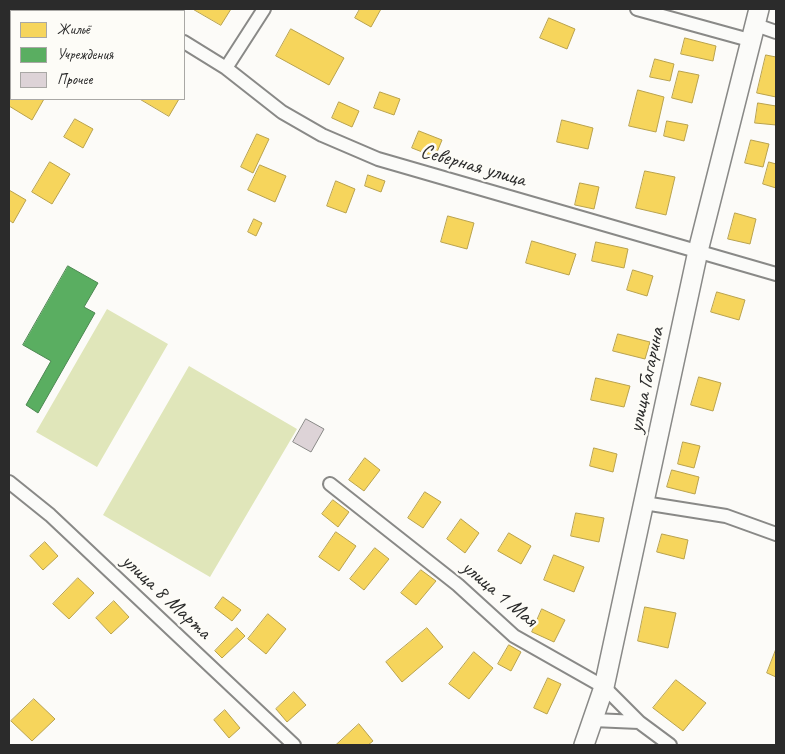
<!DOCTYPE html>
<html>
<head>
<meta charset="utf-8">
<style>
  body { margin:0 }
  #map { position:relative; width:785px; height:754px; overflow:hidden; background:#fcfbf8; font-family:Caveat,sans-serif }
  canvas { display:block }
  .frame { position:absolute; inset:0; border:10px solid #2b2b2b; pointer-events:none }
  .legend { position:absolute; left:10px; top:10px; width:175px; height:90px; box-sizing:border-box; background:#fdfcf7; border:1px solid #a9a8a5; margin:0; padding:6px 9px; list-style:none; font-size:15px; color:#2b2b2b }
  .legend li { display:flex; align-items:center; gap:10px; height:25px }
  .legend b { width:25px; border:1px solid #a9a8a5 }
</style>
</head>
<body>
<div id="map">
<canvas width="785" height="754"></canvas>
<div class="frame"></div>
<ul class="legend">
<li><b style="height:14px;background:#f6d55c"></b>Жильё</li>
<li><b style="height:14px;background:#5aae61"></b>Учреждения</li>
<li><b style="height:14px;background:#ddd3d7"></b>Прочее</li>
</ul>
</div>
<script>
const context = document.querySelector('canvas').getContext('2d');
context.lineJoin = 'round';
function paint(path, color) {
  context.fillStyle = color;
  context.fill(path, 'evenodd');
}
function strokePath(path, color, width, dash) {
  context.strokeStyle = color;
  context.lineWidth = width;
  context.lineCap = dash ? 'butt' : 'round';
  context.setLineDash(dash || []);
  context.stroke(path);
}
function write(font, color, halo, rows, align = 'center') {
  context.font = font + ' Caveat,sans-serif';
  context.lineWidth = 5;
  context.setLineDash([]);
  context.textBaseline = 'middle';
  context.strokeStyle = halo;
  context.fillStyle = color;
  for (const [text, x, y, turn = 0] of rows) {
    context.save();
    context.translate(x, y);
    context.rotate((+turn || 0) * Math.PI / 180);
    context.textAlign = isNaN(turn) ? turn : align;
    if (halo) context.strokeText(text, 0, 0);
    context.fillText(text, 0, 0);
    context.restore();
  }
}
paint(new Path2D(`
  M107 309 168 344 97 467 36 432Z
  M189 366 297 429 210 577 103 515Z`), '#e0e6ba');
const homes = new Path2D(`
  M15 9H47L51 11H13Z
  M193 9H231L221 25Z
  M360 9H381L371 27 355 18Z
  M549 18 575 29 567 49 540 38Z
  M291 29 344 58 329 85 276 56Z
  M685 38 716 46 713 61 681 54Z
  M766 55 776 57V97L757 93Z
  M655 59 674 64 670 81 650 77Z
  M679 71 699 75 692 103 672 98Z
  M11 83V99H44L32 120 9 106V87Z
  M638 90 664 97 656 132 629 126Z
  M380 92 400 99 394 115 374 108Z
  M140 99H179L169 116Z
  M339 102 359 111 352 127 332 118Z
  M758 103 776 106V125L755 123Z
  M75 119 93 129 83 148 64 137Z
  M562 120 593 128 588 149 557 142Z
  M667 121 688 125 684 141 664 136Z
  M419 131 442 140 435 157 412 148Z
  M257 134 269 139 253 173 241 167Z
  M751 140 769 144 763 167 745 163Z
  M50 162 70 174 52 204 32 192Z
  M769 162 776 164V188L763 184Z
  M260 165 286 176 275 202 248 190Z
  M645 171 675 177 666 215 636 208Z
  M368 175 385 181 381 192 365 186Z
  M336 181 355 189 346 213 327 206Z
  M580 183 599 187 594 209 575 205Z
  M9 190 26 200 13 223 9 220Z
  M735 213 756 219 750 244 728 239Z
  M448 216 474 223 467 249 441 242Z
  M254 219 262 223 256 236 248 232Z
  M532 241 576 254 569 275 526 263Z
  M596 242 628 249 624 268 592 261Z
  M633 270 653 276 647 296 627 290Z
  M717 292 745 300 739 320 711 312Z
  M618 334 650 342 645 359 613 351Z
  M699 377 721 383 713 411 691 405Z
  M596 378 630 386 624 407 591 400Z
  M683 442 700 446 694 468 678 464Z
  M594 448 617 454 613 472 590 466Z
  M365 458 380 470 364 491 349 480Z
  M672 470 699 477 695 494 667 487Z
  M425 492 441 502 423 528 408 518Z
  M333 500 349 512 338 527 322 514Z
  M576 513 604 518 599 542 571 536Z
  M461 519 479 533 465 553 447 539Z
  M336 532 356 546 339 571 319 557Z
  M509 533 531 546 521 564 498 551Z
  M662 534 688 540 684 559 657 552Z
  M45 542 58 556 43 570 30 556Z
  M375 548 389 559 364 590 350 579Z
  M554 555 584 567 574 592 544 580Z
  M421 570 436 581 416 605 401 593Z
  M78 578 94 593 69 619 53 604Z
  M223 597 241 610 232 621 215 608Z
  M114 601 129 617 111 634 96 618Z
  M645 607 676 613 668 648 638 641Z
  M542 609 565 620 554 642 532 632Z
  M268 614 286 629 266 654 248 639Z
  M237 628 245 636 222 658 215 651Z
  M427 628 443 647 402 682 386 662Z
  M509 645 521 652 511 671 498 664Z
  M776 649V677L767 673Z
  M474 652 493 668 469 699 449 684Z
  M548 678 561 684 547 714 534 708Z
  M676 680 706 703 683 731 653 708Z
  M294 692 306 705 287 722 276 709Z
  M34 699 55 719 32 741 11 721Z
  M225 710 240 728 229 738 214 720Z
  M359 724 373 741 368 745H336Z`);
paint(homes, '#f6d55c');
strokePath(homes, '#b9a24d', 1);
const public = new Path2D(`
  M68 266 98 283 84 307 95 313 38 413 26 405 51 361 23 345Z`);
paint(public, '#5aae61');
strokePath(public, '#4c8751', 1);
const building = new Path2D(`
  M306 419 324 429 311 452 293 442Z`);
paint(building, '#ddd3d7');
strokePath(building, '#898987', 1);
const street = new Path2D(`
  M128 9 132 11
  M637 9 753 41
  M756 25 776 32
  M184 42 226 68 282 112 322 135 378 159 776 274
  M226 68 264 9
  M9 482 50 515 294 745
  M330 484 458 585 514 636 604 687 639 722 670 745
  M644 503 726 516 776 534
  M593 720 639 722`);
const secondary = new Path2D(`
  M584 745 604 687 698 251 759 9`);
strokePath(street, '#898987', 16);
strokePath(secondary, '#898987', 22);
strokePath(street, '#fbfbf9', 12);
strokePath(secondary, '#fbfbf9', 19);
write('21px', '#2b2b2b', '#fdfcf7', [
  ["Северная улица",473,166,16],
  ["улица Гагарина",647,380,-78],
  ["улица 1 Мая",499,594,40],
  ["улица 8 Марта",166,597,43]
]);
</script>
</body>
</html>
